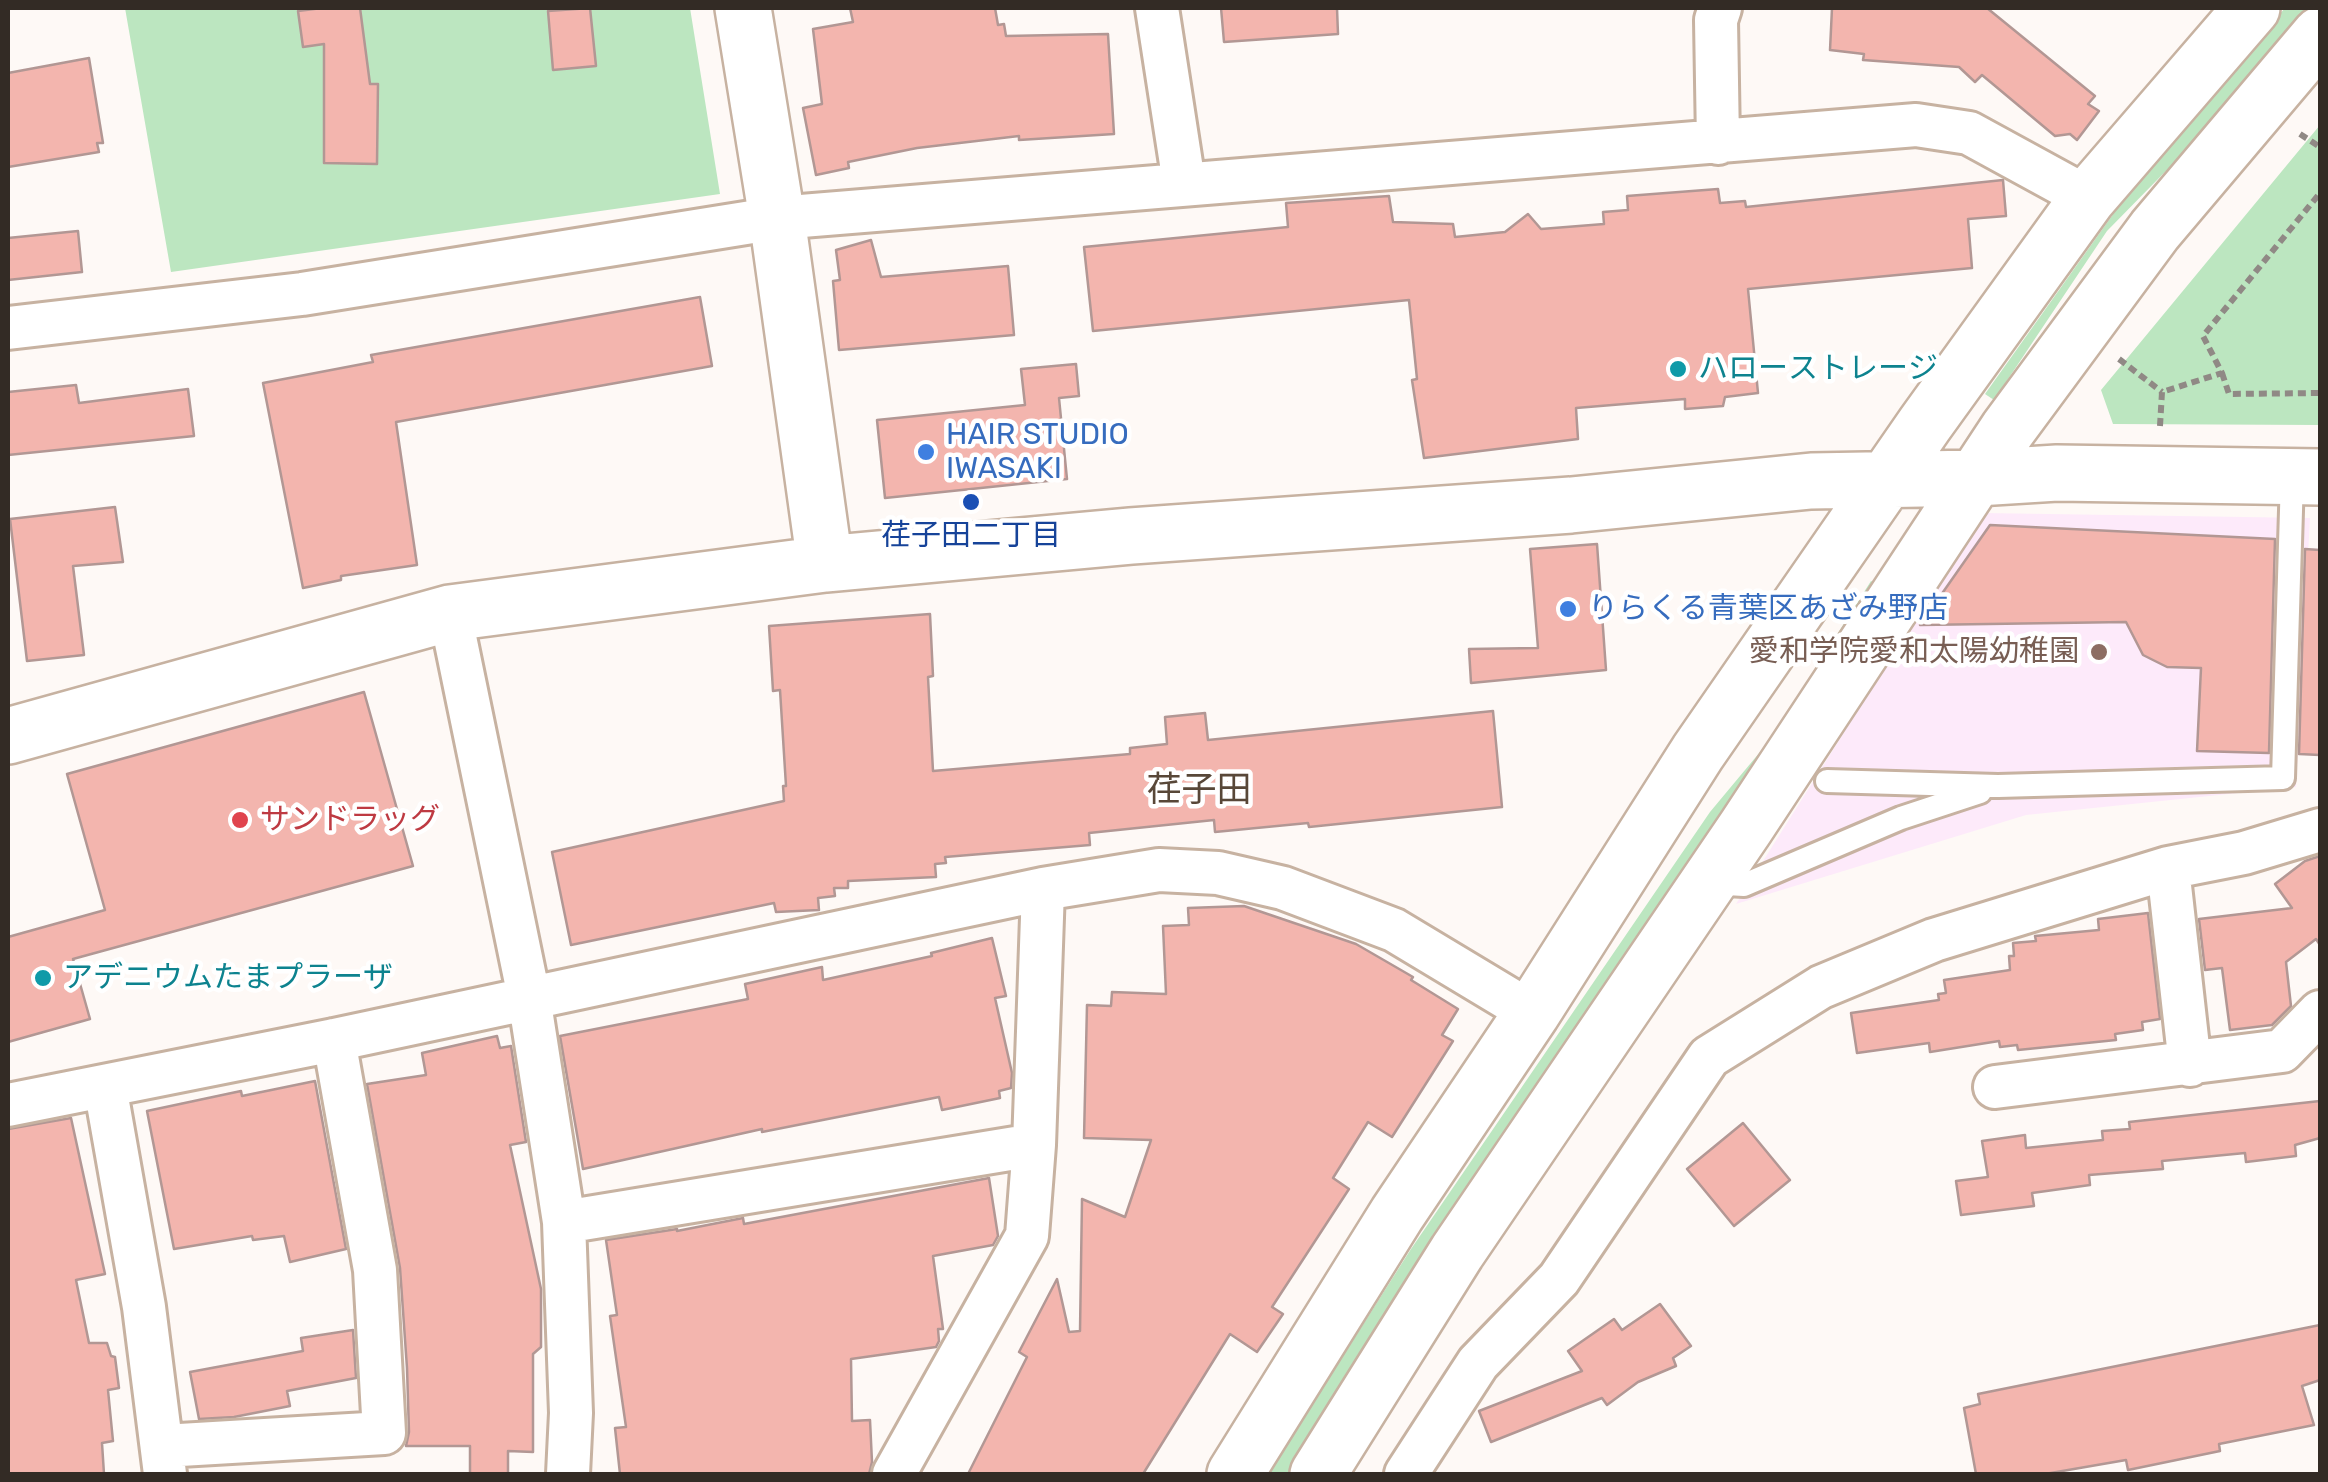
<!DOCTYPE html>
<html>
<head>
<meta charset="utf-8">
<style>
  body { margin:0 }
  #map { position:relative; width:2328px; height:1482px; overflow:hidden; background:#fef9f6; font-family:Rubik,sans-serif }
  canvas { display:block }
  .frame { position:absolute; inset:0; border:10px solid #332b25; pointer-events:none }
</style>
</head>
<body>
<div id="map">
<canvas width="2328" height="1482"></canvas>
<div class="frame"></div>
</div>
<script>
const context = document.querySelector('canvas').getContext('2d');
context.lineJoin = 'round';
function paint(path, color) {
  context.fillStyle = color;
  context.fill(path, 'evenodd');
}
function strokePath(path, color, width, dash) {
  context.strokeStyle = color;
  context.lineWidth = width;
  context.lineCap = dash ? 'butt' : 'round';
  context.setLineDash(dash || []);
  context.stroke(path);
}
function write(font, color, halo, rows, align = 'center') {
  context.font = font + ' Rubik,"Noto Sans JP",sans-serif';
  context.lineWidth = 9;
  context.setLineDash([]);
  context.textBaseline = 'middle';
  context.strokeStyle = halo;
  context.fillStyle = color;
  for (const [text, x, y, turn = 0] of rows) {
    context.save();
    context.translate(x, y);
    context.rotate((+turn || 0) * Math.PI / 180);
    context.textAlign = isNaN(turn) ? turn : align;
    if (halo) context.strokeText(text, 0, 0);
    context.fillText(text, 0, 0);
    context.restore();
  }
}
paint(new Path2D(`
  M1982 513 2310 518 2296 787 2026 815 1736 904Z`), '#fdeafa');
paint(new Path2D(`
  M125 8H690L720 194 171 272Z
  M2285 8H2309L2212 124 2107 231 1994 400 1985 394 2146 168Z
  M2320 125V425L2113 424 2101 390Z
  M1871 581 1882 587 1450 1215 1287 1474H1268L1411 1249 1710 812 1770 740Z`), '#bce6c0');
const building = new Path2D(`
  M322 8H360L370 84H378L377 164 324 163V44L303 47 298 11Z
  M590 8 596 66 553 70 548 11Z
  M850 8H995L998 25 1004 24 1006 36 1108 34 1114 134 1019 140V136L917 148 848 162 849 168 816 175 803 108 822 104 813 29 853 22Z
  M1221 8H1337L1338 34 1224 42Z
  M1832 8H1987L2095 96 2088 104 2099 111 2077 140 2070 134 2055 136 1982 75 1975 82 1959 67 1863 60 1864 54 1830 50Z
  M89 58 103 143H97L99 152 8 167V73Z
  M2003 180 2006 216 1968 219 1972 268 1748 289 1758 393 1725 397 1723 406 1685 409V399L1576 408 1578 439 1424 458 1412 380 1417 379 1409 300 1093 331 1084 247 1288 227 1286 203 1389 196 1393 222 1453 224 1455 237 1505 232 1528 214 1541 229 1604 224 1603 212 1628 210 1627 196 1718 189 1720 203 1745 201 1746 207Z
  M78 231 82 272 8 280V238Z
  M871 240 881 277 1008 266 1014 335 839 350 833 281 840 280 836 250Z
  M700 297 712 366 396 422 417 565 341 576V580L303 588 263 383 373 362 371 355Z
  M1076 364 1079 396 1059 398 1067 479 885 498 877 420 1025 405 1021 369Z
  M76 385 79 403 188 389 194 436 8 455V392Z
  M115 507 123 562 73 566 84 655 27 661 10 519Z
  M1990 525 2275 539 2269 753 2197 751 2201 668 2167 667 2143 655 2126 622 1920 625Z
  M1597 544 1606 670 1471 683 1469 649 1538 648 1530 549Z
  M2305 549 2320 550V755L2299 754Z
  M930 614 933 676 928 677 933 771 1130 754V748L1167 744 1165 717 1205 713 1208 740 1493 711 1502 807 1309 827 1308 823 1215 832 1214 820 1089 833 1090 845 945 857 946 863 935 864 936 877 848 881V888H834L835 896 818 898 819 910 776 912 774 903 571 945 552 852 784 801 783 786H786L780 690 773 691 769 626Z
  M364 692 413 866 73 959 90 1019 8 1042V937L105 910 67 774Z
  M2320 856V945L2316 939 2286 962 2291 1006 2272 1025 2230 1030 2222 968 2205 970 2199 919 2292 908 2275 884 2305 861Z
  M1244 906 1356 944 1413 977 1411 980 1458 1009 1442 1035 1453 1041 1392 1137 1368 1122 1333 1178 1349 1189 1272 1307 1283 1314 1257 1352 1230 1334 1143 1474H968L1027 1357 1019 1352 1057 1279 1069 1332 1080 1331 1082 1199 1125 1217 1151 1140 1084 1138 1087 1005 1111 1006 1112 992 1166 994 1163 926 1189 925 1188 908Z
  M2148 913 2160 1019 2142 1022 2143 1030 2115 1034 2116 1040 2018 1050 2017 1045 2000 1047 1999 1041 1930 1052 1929 1043 1857 1053 1851 1013 1939 1000 1938 994 1946 993 1944 980 2010 970 2009 956H2014L2013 943 2036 941 2035 936 2099 930 2098 919Z
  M992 938 1006 996 995 998 1012 1073 1011 1088 999 1091 1000 1098 942 1110 939 1097 762 1132V1129L583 1169 560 1036 748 999 745 984 822 967 823 980 932 956 931 953Z
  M497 1036 500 1048 511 1046 526 1142 510 1145 541 1289V1347L533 1354V1452L508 1451V1474H470V1446H406L409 1432 407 1368 400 1268 367 1084 426 1075 422 1053Z
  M315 1081 346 1249 290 1262 284 1236 253 1240 252 1236 174 1249 147 1111 241 1091 242 1096Z
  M2320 1101V1138L2295 1145 2296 1156 2246 1162 2245 1153 2162 1161 2163 1169 2089 1175 2090 1185 2032 1193 2034 1206 1961 1215 1956 1181 1988 1177 1982 1141 2025 1135 2026 1148 2103 1140 2102 1131 2130 1129 2129 1122Z
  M71 1118 105 1274 76 1280 89 1343H107L111 1356 115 1357 119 1388 108 1390 113 1441 102 1443 104 1474H8V1129Z
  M1743 1123 1790 1180 1734 1226 1687 1169Z
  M989 1178 998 1236 993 1245 933 1256 943 1329H938L939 1341 936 1347 851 1359 852 1421 870 1420 872 1462 869 1474H620L615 1428 626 1427 610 1316 617 1315 606 1240 677 1229V1231L743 1218 744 1224Z
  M1660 1304 1691 1346 1673 1358 1676 1366 1638 1382 1607 1405 1602 1398 1491 1442 1479 1411 1582 1371 1568 1351 1614 1319 1622 1330Z
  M2320 1325V1380L2302 1386 2314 1425 2219 1444 2220 1451 2128 1470 2126 1460 2045 1474H1976L1964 1408 1980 1404 1978 1394Z
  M353 1330 356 1378 287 1391 290 1406 234 1417 199 1419 190 1372 303 1351 301 1338Z`);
paint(building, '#f3b5ae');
strokePath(building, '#b29794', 2.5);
const service = new Path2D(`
  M1827 781 1998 786 2283 778 2292 477
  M1710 883 1744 885 1901 818 1980 792`);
const minor = new Path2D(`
  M1157 8 1184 183
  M1718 143 1716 20 1720 8
  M8 328 302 294 777 218 1916 125 1969 133 2088 198
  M450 613 529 997 564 1222 571 1413 568 1474
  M2168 868 2190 1065
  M105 1086 144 1307 165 1474
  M1995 1087 2282 1051 2320 1012
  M8 1105 334 1040 1043 889 1159 870 1218 873 1283 888 1394 930 1532 1013
  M564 1222 1034 1145
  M163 1446 384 1433 375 1270 334 1040
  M894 1474 1027 1236 1034 1145 1043 889
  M1406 1474 1478 1363 1559 1279 1709 1057 1821 987 1934 940 2168 868 2244 853 2320 830`);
const tertiary = new Path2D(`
  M743 8 777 218 825 564
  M8 736 450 613 825 564 1131 536 1571 505 1811 481 1977 478 2057 473 2320 477
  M1235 1474 1397 1214 1532 1013 1698 752 1925 424 2088 198 2252 8
  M1318 1474 1457 1252 1746 827 2008 429 2155 230 2320 35`);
strokePath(service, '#c7b2a1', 28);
strokePath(minor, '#c7b2a1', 48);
strokePath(tertiary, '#c7b2a1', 60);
strokePath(new Path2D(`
  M2300 134 2320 147
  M2119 359 2162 392
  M2222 373 2229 394 2320 393
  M2160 426 2162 392 2222 373 2203 336 2320 193`), '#908985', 6, [8, 5]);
strokePath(service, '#fff', 22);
strokePath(minor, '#fff', 42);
strokePath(tertiary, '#fff', 55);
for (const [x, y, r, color] of [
  [1678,369,10,"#0f9aa8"],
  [926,452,10,"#3f7fe0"],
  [971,502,10,"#1a4fb4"],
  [1568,609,10,"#3f7fe0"],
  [2099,652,10,"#8d6e63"],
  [240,820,10,"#e0444e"],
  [43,978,10,"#0f9aa8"]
]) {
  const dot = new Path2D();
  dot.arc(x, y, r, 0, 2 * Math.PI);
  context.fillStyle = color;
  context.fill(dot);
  strokePath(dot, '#fff', 4);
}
write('30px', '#0d838f', '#fff', [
  ["ハローストレージ",1698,369],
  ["アデニウムたまプラーザ",63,978]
], 'left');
write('30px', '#366cbe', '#fff', [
  ["HAIR STUDIO",946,435],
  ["IWASAKI",946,469],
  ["りらくる青葉区あざみ野店",1588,609]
], 'left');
write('30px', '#164399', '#fff', [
  ["荏子田二丁目",971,536]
]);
write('30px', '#785e54', '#fff', [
  ["愛和学院愛和太陽幼稚園",2079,652]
], 'right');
write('30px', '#be3a42', '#fff', [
  ["サンドラッグ",260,820]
], 'left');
write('35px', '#584738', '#fff', [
  ["荏子田",1199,791]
]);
</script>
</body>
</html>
